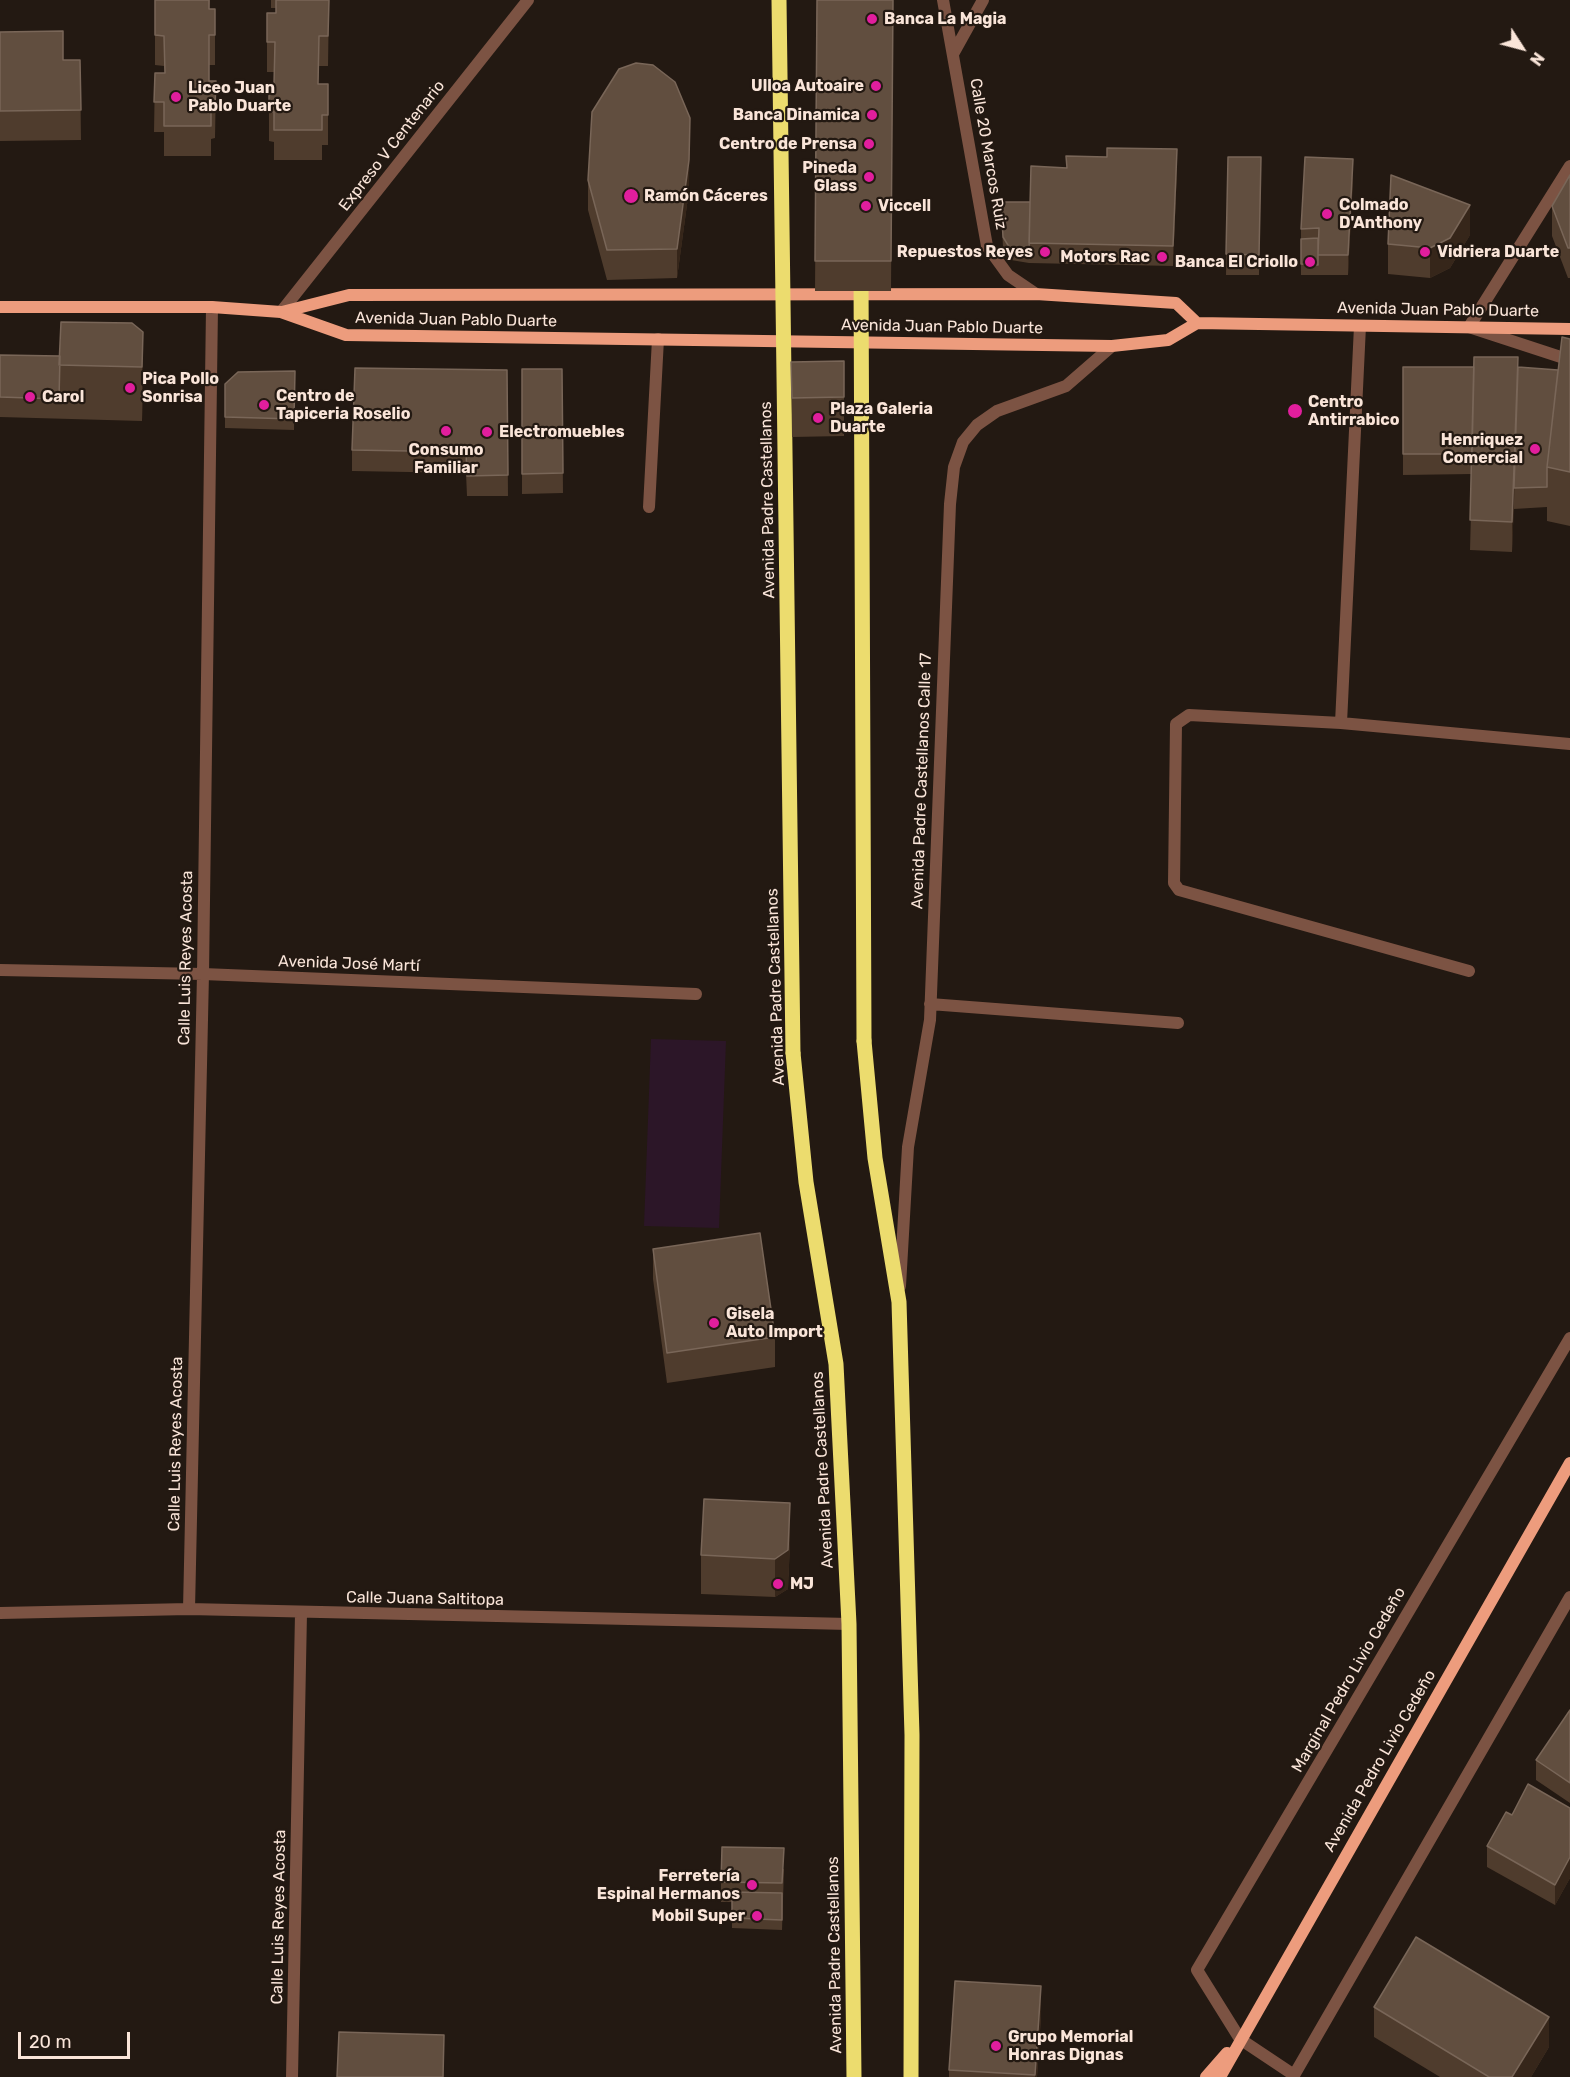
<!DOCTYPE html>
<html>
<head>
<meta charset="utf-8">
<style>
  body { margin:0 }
  #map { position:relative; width:1570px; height:2077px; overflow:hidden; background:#231912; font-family:Rubik,sans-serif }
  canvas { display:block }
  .north { position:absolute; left:1492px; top:18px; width:60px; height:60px; -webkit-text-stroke:4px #231912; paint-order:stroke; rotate:126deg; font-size:16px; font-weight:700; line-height:24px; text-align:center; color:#fae5d9 }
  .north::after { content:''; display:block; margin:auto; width:21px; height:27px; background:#fae5d9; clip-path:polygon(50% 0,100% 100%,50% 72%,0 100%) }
  .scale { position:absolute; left:18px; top:2032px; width:112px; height:27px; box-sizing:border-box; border:3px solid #fae5d9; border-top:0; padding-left:8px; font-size:18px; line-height:21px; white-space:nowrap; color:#fae5d9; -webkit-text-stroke:4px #231912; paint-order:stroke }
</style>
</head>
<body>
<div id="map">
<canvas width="1570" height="2077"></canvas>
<div class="north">N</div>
<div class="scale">20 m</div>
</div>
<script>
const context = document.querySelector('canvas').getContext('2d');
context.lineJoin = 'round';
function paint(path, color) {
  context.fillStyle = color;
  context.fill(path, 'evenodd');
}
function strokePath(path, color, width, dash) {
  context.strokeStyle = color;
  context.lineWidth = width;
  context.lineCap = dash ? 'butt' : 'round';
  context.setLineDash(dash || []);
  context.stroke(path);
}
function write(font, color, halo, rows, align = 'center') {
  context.font = font + ' Rubik,sans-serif';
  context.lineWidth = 4.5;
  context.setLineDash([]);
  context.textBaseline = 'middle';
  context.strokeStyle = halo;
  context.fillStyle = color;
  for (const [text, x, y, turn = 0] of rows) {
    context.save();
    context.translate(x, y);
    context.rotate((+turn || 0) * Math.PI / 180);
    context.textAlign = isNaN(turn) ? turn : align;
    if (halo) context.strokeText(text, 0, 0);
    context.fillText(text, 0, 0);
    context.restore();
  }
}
paint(new Path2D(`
  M651 1039 726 1041 719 1228 644 1226Z`), '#2c1628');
strokePath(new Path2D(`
  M649 507 658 339
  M1294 2075 1240 2039 1197 1970 1570 1338
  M1293 2077 1570 1597`), '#7c5343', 12);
strokePath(new Path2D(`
  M943 0 987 246 1008 275 1036 294
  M953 54 983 0
  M1570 166 1469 327 1570 360
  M281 312 528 0
  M1341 723 1360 326
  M0 970 203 974 696 994
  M1469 971 1179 890 1174 883 1176 724 1189 715 1341 723 1570 744
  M930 1004 1178 1023
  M900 1286 908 1147 930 1020 950 504 954 467 963 442 977 425 997 411 1066 386 1112 346
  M189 1609 203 974 212 307
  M0 1613 189 1609 849 1624
  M292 2077 301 1613`), '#7c5343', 12);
strokePath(new Path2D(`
  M0 307H212L281 312 346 335 1112 346 1168 340 1197 323 1570 329
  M282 312 349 295 1036 294 1176 303 1197 323
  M1206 2077 1227 2053
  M1220 2077 1570 1463`), '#ed9c7d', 12);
strokePath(new Path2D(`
  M864 1041 875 1158 899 1302 912 1735 911 2077
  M793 1053 806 1182 836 1364 849 1624 854 2077`), '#ecdc6e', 15);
strokePath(new Path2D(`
  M779 0 793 1053
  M861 273 864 1041`), '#ecdc6e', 15);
paint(new Path2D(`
  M155 0H217H210L209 9H215V65H209V81H216L215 138 211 139V156H164V132H154L155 73H165L164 66 155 65Z
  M271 0H329L328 66H319L318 84H328V145H322V160H274V142L269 141V111L274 84V72H267V42L276 13V8H271Z
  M817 0H893L891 291H815Z
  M0 32 63 60H80L81 140 0 141Z
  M1228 157H1261L1259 275H1226Z
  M1066 168 1177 169 1173 266 1029 263 1011 260 1003 248 1001 202H1030Z
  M1570 175V278H1568L1552 236V206Z
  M1353 179 1348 275H1301V229Z
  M588 180 689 190 677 278 607 280 588 210Z
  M1470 235 1450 268 1430 278 1388 274V244Z
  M143 332V386L142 421 0 417V355L60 356Z
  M1570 339V526L1547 521V507L1514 509V501L1512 552 1470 550 1472 474 1403 475V367H1518L1558 370Z
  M844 361V436L792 437 791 362Z
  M522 369H562L563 493 522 494Z
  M507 370 508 496H467L466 473 352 471V450Z
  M295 371 294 430 225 428V384Z
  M653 1249 775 1337V1367L667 1383 653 1279Z
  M790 1542 788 1589 775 1597 701 1594V1555Z
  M1570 1710V1803L1536 1780V1760Z
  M1570 1808V1878L1555 1905 1487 1867V1846L1512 1815Z
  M784 1869 782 1930 732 1928V1902H721V1882Z
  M1374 2007 1549 2047 1531 2077H1440L1374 2037Z
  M1041 2016 1037 2077H949V2070Z`), '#4f3c2d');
paint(new Path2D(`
  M690 118 689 190 677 278V249Z
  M1177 149V169L1173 266V246Z
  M1353 159V179L1348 275V255Z
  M1470 205V235L1450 268 1430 278V248Z
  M143 332V386L142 421V367Z
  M1518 357 1514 501 1512 552V522Z
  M790 1503V1542L788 1589 775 1597V1559Z
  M1570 1857V1878L1555 1905V1885Z
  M1041 1986V2016L1037 2077H1035Z
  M1549 2017V2047L1531 2077H1512Z
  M444 2035V2077H443Z`), '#36261a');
const building = new Path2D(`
  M155 0H209V9H215V35H209V81H216L215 108 211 109V126H164V102H154L155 73H165L164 36 155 35Z
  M276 0H329L328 36H319L318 84H328V115H322V130H274V112L269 111V85L274 84 275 42H267V13H276Z
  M817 0H893L891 261H815Z
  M63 31V60H80L81 110 0 111V32Z
  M636 63 653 65 675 82 690 118 689 160 677 249 607 250 588 180 592 112 619 69Z
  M1107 148 1177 149 1173 246 1029 243 1031 166 1067 168 1066 156 1107 157Z
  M1228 157H1261L1259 255 1226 254Z
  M1305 157 1353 159 1348 255H1318L1319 228 1301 229Z
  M1391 175 1470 205 1450 238 1430 248 1388 244Z
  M1570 175V248H1568L1552 206Z
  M1001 202H1030L1029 253 1011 250 1003 237Z
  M1318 238V265L1301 264V239Z
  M61 322 132 323 143 332 142 367 59 365Z
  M1562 337 1570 339V472L1547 467Z
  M0 355 60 356 59 399 0 397Z
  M1474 357H1518L1512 522 1470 520Z
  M844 361V397L792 398 791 362Z
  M1403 367H1474L1472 454H1403Z
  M1518 367 1558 370 1547 467V487L1514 488Z
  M355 368 507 370 508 475 467 476 466 452 352 450Z
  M522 369H562L563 473 522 474Z
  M295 371 294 419 225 417V384L238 372Z
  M760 1233 775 1337 667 1353 653 1249Z
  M704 1499 790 1503 788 1550 775 1559 701 1555Z
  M1570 1710V1783L1536 1760Z
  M1528 1784 1570 1808V1857L1555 1885 1487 1846 1506 1812 1512 1815Z
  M722 1847 784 1848 782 1883 721 1882Z
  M732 1892 782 1893V1920L732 1918Z
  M1416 1937 1549 2017 1512 2077H1489L1374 2007Z
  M955 1981 1041 1986 1035 2075 949 2070Z
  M339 2032 444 2035 443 2077H337Z`);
paint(building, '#614e3f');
strokePath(building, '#796658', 1.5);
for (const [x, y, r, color] of [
  [872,19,6,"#e11e9d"],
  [876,86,6,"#e11e9d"],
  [176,97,6,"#e11e9d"],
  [872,115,6,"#e11e9d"],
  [869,144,6,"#e11e9d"],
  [869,177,6,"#e11e9d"],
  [631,196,8,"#e11e9d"],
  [866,206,6,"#e11e9d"],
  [1327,214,6,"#e11e9d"],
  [1045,252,6,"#e11e9d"],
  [1425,252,6,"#e11e9d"],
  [1162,257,6,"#e11e9d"],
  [1310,262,6,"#e11e9d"],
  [130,388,6,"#e11e9d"],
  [30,397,6,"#e11e9d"],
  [264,405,6,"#e11e9d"],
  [1295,411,8,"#e11e9d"],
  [818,418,6,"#e11e9d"],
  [446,431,6,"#e11e9d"],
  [487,432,6,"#e11e9d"],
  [1535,449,6,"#e11e9d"],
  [714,1323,6,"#e11e9d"],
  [778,1584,6,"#e11e9d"],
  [752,1885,6,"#e11e9d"],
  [757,1916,6,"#e11e9d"],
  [996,2046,6,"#e11e9d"]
]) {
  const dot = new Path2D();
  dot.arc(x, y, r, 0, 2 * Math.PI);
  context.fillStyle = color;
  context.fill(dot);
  strokePath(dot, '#231912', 2);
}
write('bold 16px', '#fae5d9', '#231912', [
  ["Banca La Magia",884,19],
  ["Ulloa Autoaire",864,86,"right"],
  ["Liceo Juan",188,88],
  ["Pablo Duarte",188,106],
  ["Banca Dinamica",860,115,"right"],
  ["Centro de Prensa",857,144,"right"],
  ["Pineda",857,168,"right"],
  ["Glass",857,186,"right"],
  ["Ramón Cáceres",644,196],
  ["Colmado",1339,205],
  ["D'Anthony",1339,223],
  ["Viccell",878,206],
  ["Repuestos Reyes",1033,252,"right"],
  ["Vidriera Duarte",1437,252],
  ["Motors Rac",1150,257,"right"],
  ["Banca El Criollo",1298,262,"right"],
  ["Pica Pollo",142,379],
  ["Sonrisa",142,397],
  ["Centro de",276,396],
  ["Tapiceria Roselio",276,414],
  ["Carol",42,397],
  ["Centro",1308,402],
  ["Antirrabico",1308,420],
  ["Plaza Galeria",830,409],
  ["Duarte",830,427],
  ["Electromuebles",499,432],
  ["Henriquez",1523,440,"right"],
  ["Comercial",1523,458,"right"],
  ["Consumo",446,450,"center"],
  ["Familiar",446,468,"center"],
  ["Gisela",726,1314],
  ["Auto Import",726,1332],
  ["MJ",790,1584],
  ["Ferretería",740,1876,"right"],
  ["Espinal Hermanos",740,1894,"right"],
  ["Mobil Super",745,1916,"right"],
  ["Grupo Memorial",1008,2037],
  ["Honras Dignas",1008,2055]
], 'left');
write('16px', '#fae5d9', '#231912', [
  ["Expreso V Centenario",392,146,-52],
  ["Calle 20 Marcos Ruiz",988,154,80],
  ["Avenida Juan Pablo Duarte",1438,310,1],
  ["Avenida Juan Pablo Duarte",456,320,1],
  ["Avenida Juan Pablo Duarte",942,327,1],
  ["Avenida Padre Castellanos",768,500,-91],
  ["Avenida Padre Castellanos Calle 17",922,781,-88],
  ["Calle Luis Reyes Acosta",186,958,-89],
  ["Avenida José Martí",349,964,2],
  ["Avenida Padre Castellanos",776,987,-92],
  ["Calle Luis Reyes Acosta",176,1444,-89],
  ["Avenida Padre Castellanos",823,1470,-93],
  ["Calle Juana Saltitopa",425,1599,1],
  ["Marginal Pedro Livio Cedeño",1349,1680,-60],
  ["Avenida Pedro Livio Cedeño",1380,1761,-60],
  ["Calle Luis Reyes Acosta",279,1917,-89],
  ["Avenida Padre Castellanos",835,1955,-91]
]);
</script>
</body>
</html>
